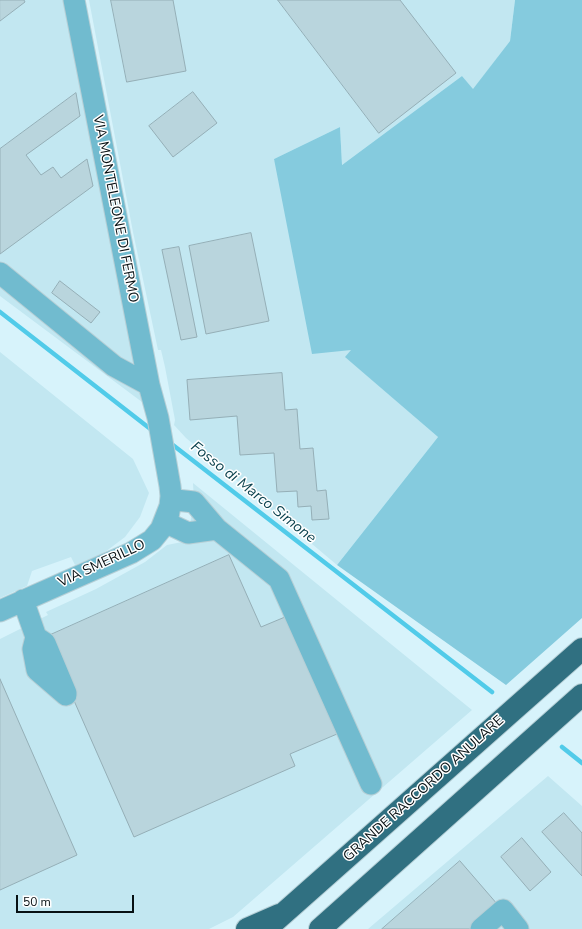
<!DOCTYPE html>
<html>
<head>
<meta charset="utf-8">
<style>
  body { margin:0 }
  #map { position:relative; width:582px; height:929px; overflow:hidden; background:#d7f3fb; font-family:"Nunito Sans",sans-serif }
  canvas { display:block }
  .scale { position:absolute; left:16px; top:895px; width:118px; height:18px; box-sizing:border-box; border:2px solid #071013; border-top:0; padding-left:5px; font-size:12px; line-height:14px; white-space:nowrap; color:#071013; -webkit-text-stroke:3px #fff; paint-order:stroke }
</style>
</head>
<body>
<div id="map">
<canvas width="582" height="929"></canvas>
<div class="scale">50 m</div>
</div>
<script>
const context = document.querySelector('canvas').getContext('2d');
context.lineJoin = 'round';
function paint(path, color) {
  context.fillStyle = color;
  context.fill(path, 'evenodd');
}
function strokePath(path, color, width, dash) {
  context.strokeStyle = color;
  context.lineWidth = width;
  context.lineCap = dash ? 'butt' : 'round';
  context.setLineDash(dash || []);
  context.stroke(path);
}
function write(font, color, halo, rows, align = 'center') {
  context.font = font + ' "Nunito Sans",sans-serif';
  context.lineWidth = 3;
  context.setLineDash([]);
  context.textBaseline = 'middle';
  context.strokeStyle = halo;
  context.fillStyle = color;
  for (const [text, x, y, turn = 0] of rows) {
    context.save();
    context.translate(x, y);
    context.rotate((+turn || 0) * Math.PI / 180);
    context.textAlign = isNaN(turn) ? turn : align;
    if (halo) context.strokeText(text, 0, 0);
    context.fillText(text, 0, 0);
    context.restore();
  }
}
paint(new Path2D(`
  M0 0H65L132 336 142 402 0 296Z
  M89 0H515L510 41 473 90 462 76 342 165 340 127 274 159 352 350 346 357 438 437 337 565 186 438 174 425 175 420 165 367 161 350H158L133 232Z
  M0 352 133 459 149 493 140 517 125 537 101 555 75 565 71 557 32 571 27 586 0 598Z
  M193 483 472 710 233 917 209 929H0V639L48 615 46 612 96 589 145 562 167 545 187 541 194 502Z
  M548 776 582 806V929H368Z`), '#c2e7f1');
paint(new Path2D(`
  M515 0H582V618L506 685 337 565 438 437 345 357 351 350 312 354 274 159 340 127 342 165 462 76 473 89 510 41Z`), '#85cbde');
strokePath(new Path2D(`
  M0 312 153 431
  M169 442 492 692
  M562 747 582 763`), '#51cbe9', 4.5);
const building = new Path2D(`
  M0 0H24L25 2 0 21Z
  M111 0H173L186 71 127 82Z
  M278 0H400L456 73 379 133Z
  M193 92 217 123 173 157 149 126Z
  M76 93 80 116 26 155 41 175 53 167 61 178 87 159 93 186 0 254V149Z
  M251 233 269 321 206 334 189 246Z
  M179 247 197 337 181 340 162 250Z
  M60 281 100 312 91 323 52 293Z
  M282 373 285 410 297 409 300 449 313 448 317 491 326 490 329 519 312 520 311 506 298 507 297 491 277 492 274 453 240 455 237 416 190 420 187 380Z
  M229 555 261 627 285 617 337 734 290 754 295 766 134 837 46 637Z
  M0 679 77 855 0 890Z
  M564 813 582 833V876L542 832Z
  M522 838 551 872 530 891 501 857Z
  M460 861 498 905 471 929H382Z`);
paint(building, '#b9d5dd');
strokePath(building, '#95afb7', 1);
const minor = new Path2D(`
  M0 273 114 366 149 385
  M217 529 188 533 167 523 170 506 176 500 194 502 217 529 279 579 371 784
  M23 600 36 637 33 649 37 670 66 695
  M0 611 131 553 152 540 161 529 170 506 171 496 170 486 158 418 149 385 74 0
  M36 637 45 643 66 693
  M481 929 503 910 518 929`);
const highway = new Path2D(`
  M247 929 279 915
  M266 929 582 649
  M320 929 582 695`);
strokePath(minor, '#b6cfd6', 23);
strokePath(highway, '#b6cfd6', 24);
strokePath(minor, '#71bbcf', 21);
strokePath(highway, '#307081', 22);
write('14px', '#071013', '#fff', [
  ["VIA MONTELEONE DI FERMO",115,209,79],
  ["VIA SMERILLO",102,564,-25],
  ["GRANDE RACCORDO ANULARE",424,789,-42]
]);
write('italic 15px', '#0d4450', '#fff', [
  ["Fosso di Marco Simone",253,493,38]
]);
</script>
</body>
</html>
